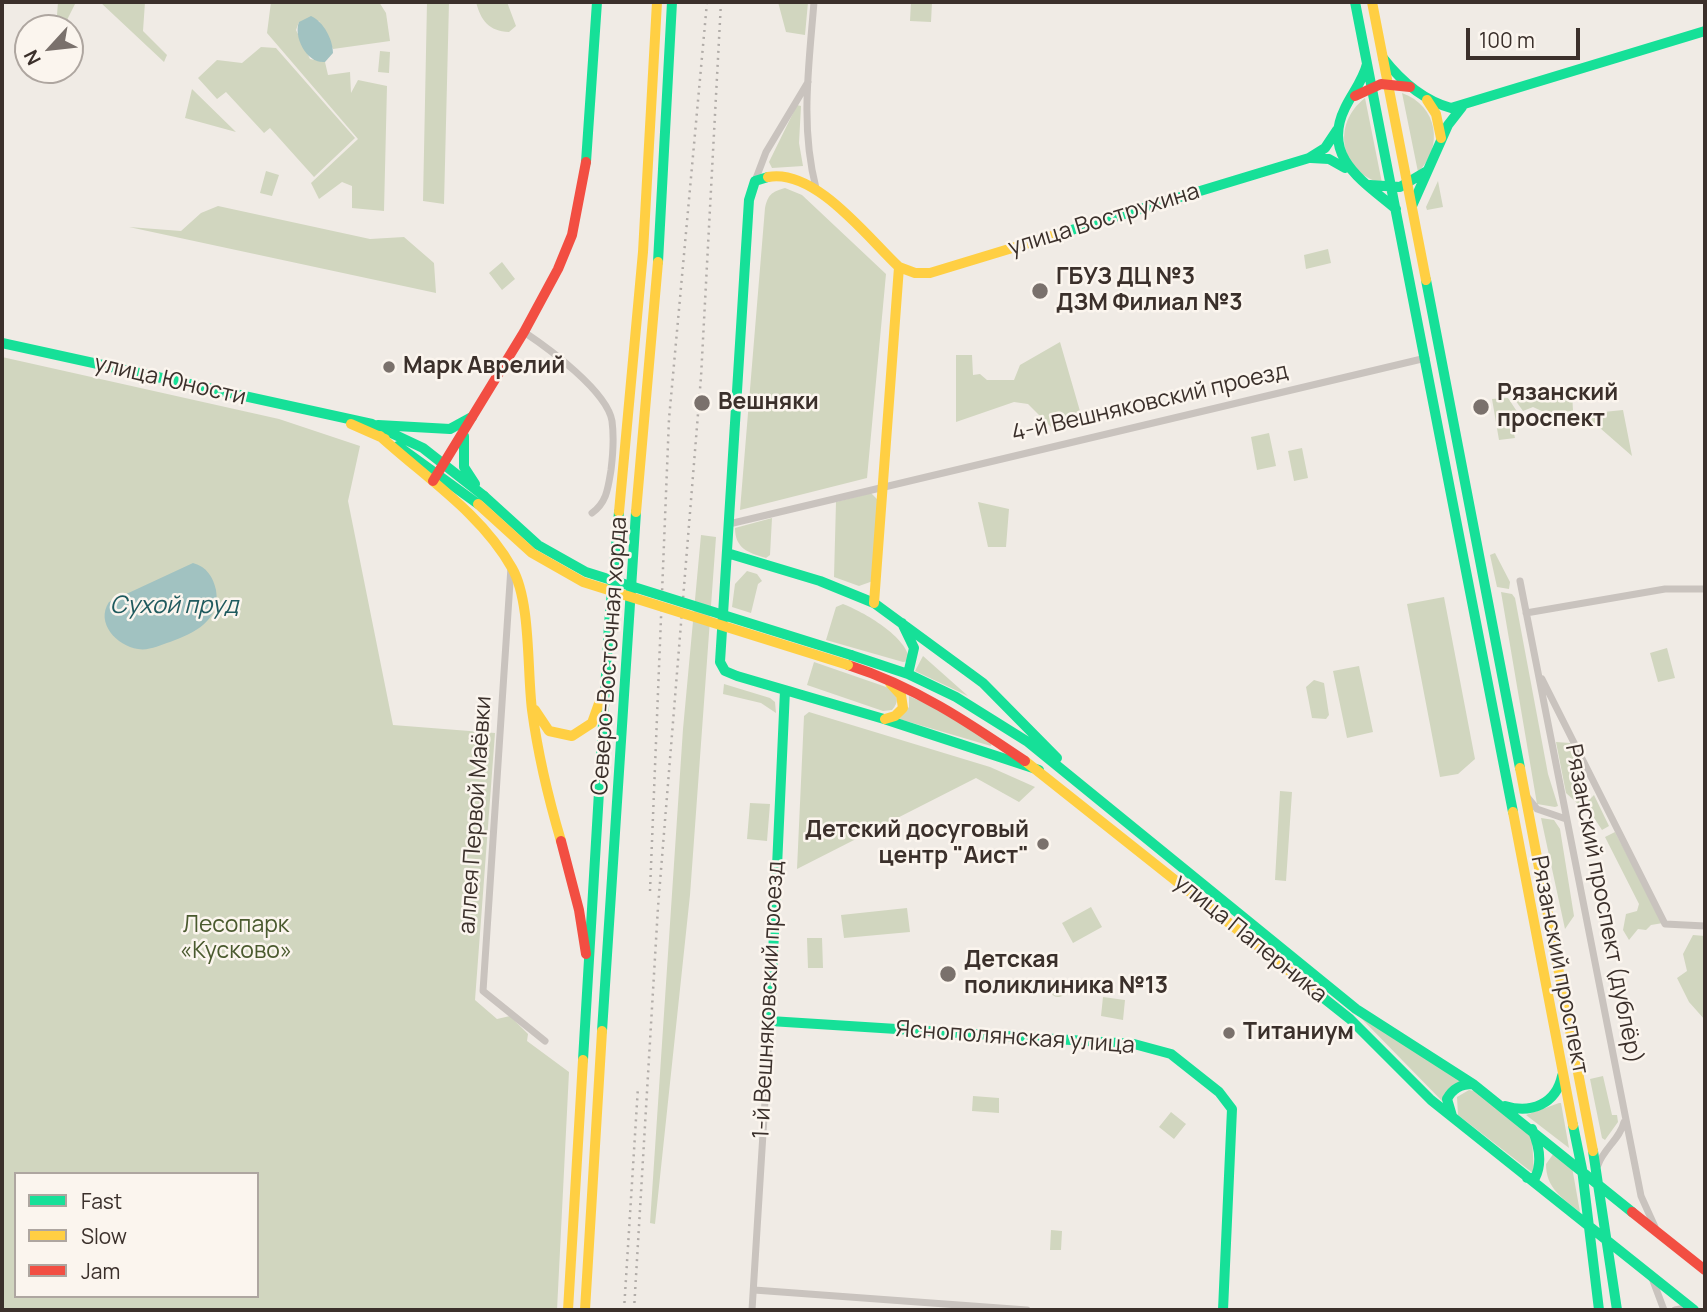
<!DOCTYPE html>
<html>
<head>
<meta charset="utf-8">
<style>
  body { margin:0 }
  #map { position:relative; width:1707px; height:1312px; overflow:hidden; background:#f0ebe5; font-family:Manrope,sans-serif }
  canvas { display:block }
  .frame { position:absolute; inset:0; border:4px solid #3b302b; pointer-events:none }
  .legend { position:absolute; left:14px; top:1172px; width:245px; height:126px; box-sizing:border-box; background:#fbf5ee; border:2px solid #aea6a0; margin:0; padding:9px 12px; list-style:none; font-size:21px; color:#3b302b }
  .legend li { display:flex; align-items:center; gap:14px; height:35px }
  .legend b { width:35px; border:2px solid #aea6a0 }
  .north { position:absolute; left:14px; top:14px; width:70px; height:70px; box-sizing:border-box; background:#fbf5ee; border:2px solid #aea6a0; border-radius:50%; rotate:243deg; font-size:19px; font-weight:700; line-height:28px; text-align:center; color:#3b302b }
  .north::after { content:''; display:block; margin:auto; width:24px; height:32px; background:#7a716c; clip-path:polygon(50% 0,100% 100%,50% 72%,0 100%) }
  .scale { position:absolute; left:1466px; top:28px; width:114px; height:32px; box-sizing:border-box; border:4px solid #3b302b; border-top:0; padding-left:9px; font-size:21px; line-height:24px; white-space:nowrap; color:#3b302b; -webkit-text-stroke:5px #fbf5ee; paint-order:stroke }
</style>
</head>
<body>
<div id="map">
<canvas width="1707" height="1312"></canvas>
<div class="frame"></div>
<ul class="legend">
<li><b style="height:9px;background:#16e098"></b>Fast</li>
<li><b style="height:9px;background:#ffcf43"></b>Slow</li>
<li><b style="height:9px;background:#f24e42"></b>Jam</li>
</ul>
<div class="north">N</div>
<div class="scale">100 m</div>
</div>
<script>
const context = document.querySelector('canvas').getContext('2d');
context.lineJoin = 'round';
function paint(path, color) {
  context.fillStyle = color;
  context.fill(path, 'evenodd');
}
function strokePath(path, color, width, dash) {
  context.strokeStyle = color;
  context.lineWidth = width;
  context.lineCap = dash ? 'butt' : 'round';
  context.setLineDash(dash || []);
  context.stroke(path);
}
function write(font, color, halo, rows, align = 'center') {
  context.font = font + ' Manrope,sans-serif';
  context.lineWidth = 5;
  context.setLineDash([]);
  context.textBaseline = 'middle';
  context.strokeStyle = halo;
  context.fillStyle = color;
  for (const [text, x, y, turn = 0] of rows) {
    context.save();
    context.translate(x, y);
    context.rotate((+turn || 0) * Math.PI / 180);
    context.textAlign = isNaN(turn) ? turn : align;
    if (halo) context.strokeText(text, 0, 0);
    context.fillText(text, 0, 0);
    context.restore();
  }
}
paint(new Path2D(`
  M58 2H76L63 28H56Z
  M100 2H145L143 31 167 55 164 62Z
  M271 2H379L386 13 390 41 333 49 319 21 299 22 296 30 310 59 325 62 328 75 350 72 351 93 358 80 387 86 384 211 352 208V186L342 182 319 199 311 183 358 139 267 33Z
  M427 2H449L444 204 423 201Z
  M476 2H507L516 26 509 32C489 31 481 21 476 2Z
  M778 2H808L805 35 786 32Z
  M911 2H932L931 22 910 21Z
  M261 47 276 48 355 138 314 177 270 128 264 133 226 92 217 99 198 78 217 60 242 63Z
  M380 51 390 52 389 73 378 72Z
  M192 89 236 132 185 118Z
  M1402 93C1438 106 1444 147 1418 172Z
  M1365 98 1382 183C1340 173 1331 124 1365 98Z
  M797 105 801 106 799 143 803 166 772 168 769 162Z
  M266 171 279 175 272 196 260 193Z
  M1438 181 1443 207 1427 210 1426 207Z
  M785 188 802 195 886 274 867 478 740 510 765 208C768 195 771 192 785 188Z
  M218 206 370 239 404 237 434 263 436 293 129 227 181 231 201 213Z
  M1328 249 1331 263 1306 269 1304 255Z
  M502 262 515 279 502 290 489 273Z
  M1060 342 1084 425 1056 432 1028 404 1014 402 956 422V355H972L973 375 980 374 987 380H1014L1020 365Z
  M2 357 279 419 360 446 348 501 393 725 495 733 475 1000 497 1019 510 1016 528 1034 527 1041 569 1072 557 1310H2ZM16 1174H257V1296H16Z
  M1572 391 1573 411 1546 413 1533 407 1523 411 1513 397Z
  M1508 398 1520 416 1512 425 1515 438 1499 440 1492 399Z
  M1623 410 1632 456 1584 414Z
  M1269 433 1276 466 1257 470 1251 437Z
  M1302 448 1308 478 1294 481 1288 451Z
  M871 493 880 502 873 581 859 586 834 577 836 502Z
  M978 502 1009 509 1006 547H988Z
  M772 518 770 555 766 558C748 553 735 548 735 528Z
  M701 535 716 537 690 895 655 1224 650 1223 683 729Z
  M1495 553 1510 582 1509 589 1497 587 1490 555Z
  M747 571 757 574 762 581 758 584 751 613 732 607 735 584Z
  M1501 592 1512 594 1515 598 1548 774 1558 806 1555 807 1537 804Z
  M1444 597 1475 759 1458 774 1440 777 1407 604Z
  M843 604C862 611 910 638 909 661L903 662 826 640 836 607Z
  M1667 648 1675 678 1658 682 1650 653Z
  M923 656 968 696 915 671Z
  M814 662 892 689C898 697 899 702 892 710L883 711 807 685Z
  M1359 666 1373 732 1347 738 1333 671Z
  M1314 680 1324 683 1329 715 1326 719 1312 718 1306 687Z
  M724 684 770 698 775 702 776 713 761 703 723 694Z
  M909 696 949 714 992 743 991 746 899 719 909 707Z
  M809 712 990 767 1035 787 1019 802 976 778 797 869 804 716Z
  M1556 742 1570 743 1586 771 1584 777 1590 789 1578 804 1566 793Z
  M1280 791 1292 792 1286 881 1275 880Z
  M1594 795 1609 826 1602 830 1585 804Z
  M750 803 770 804 767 841 747 839Z
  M1541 818 1554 820 1560 829 1574 916 1565 929Z
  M1615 832 1663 923 1651 925 1646 930 1638 929 1629 940 1623 930 1626 914 1637 911 1639 904 1605 837Z
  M1091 907 1102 927 1073 943 1062 923Z
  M907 908 910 932 844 938 841 915Z
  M1693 935 1705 936V1020L1689 1002 1677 978 1687 971 1683 954Z
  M807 938H822L823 968H808Z
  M1050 989a8 8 0 1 1 16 0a8 8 0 1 1-16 0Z
  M1103 997 1125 1000 1123 1020 1101 1016Z
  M1360 1017 1461 1080 1443 1102Z
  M1603 1076 1612 1115H1617L1618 1122 1605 1140 1602 1138 1590 1079Z
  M1469 1090 1475 1091 1532 1137 1534 1174 1458 1115 1457 1097Z
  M973 1096 999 1098V1113L972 1111Z
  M1559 1103H1561L1569 1148 1526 1115Z
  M1171 1112 1186 1124 1174 1139 1159 1127Z
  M1554 1153 1572 1167 1580 1212C1562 1198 1546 1188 1546 1164Z
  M1051 1230 1062 1231 1061 1250H1050Z`), '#d1d6bf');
paint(new Path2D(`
  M311 16C324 22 333 40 333 53L325 62C307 64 293 37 299 22Z
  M193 563C207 567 213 577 216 590 221 621 194 633 170 642 160 645 149 651 138 649 117 646 95 623 109 602Z`), '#a1c2c1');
strokePath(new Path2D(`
  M814 2C809 65 800 126 816 188
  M755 181 766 152 808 82
  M524 332C548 348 607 391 612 421 614 436 613 454 611 470 608 488 607 502 592 513
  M729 524 1426 358
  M511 567 483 991 545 1041
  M1520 581 1641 1196 1655 1227
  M1526 613 1665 589H1705
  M1542 679 1665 924 1705 926
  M1528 798 1537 809 1566 819
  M1598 1165C1604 1148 1620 1139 1624 1122
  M1652 1278 1664 1310
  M754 1290 1027 1310
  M752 1310 770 1021
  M1675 1310 1690 1307`), '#c9c3be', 7);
strokePath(new Path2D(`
  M1355 2 1513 812
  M1383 58C1401 81 1422 100 1451 108L1705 31
  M1367 64C1363 81 1352 93 1345 108 1321 157 1363 181 1396 209
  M1311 158 1329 159 1345 168
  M586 162 597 2
  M768 177 755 181 749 200 720 662 725 671 737 676 884 719 1039 770
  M1370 185 1400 187 1427 171
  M1412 206 1448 125 1462 107
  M1055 235 1309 158 1325 148 1337 130
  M658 262 672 2
  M1426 280 1520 768
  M2 343 372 424 423 448 484 496
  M378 425 450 429 472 417
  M464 436V467L475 484
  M398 446 478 504
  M727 553 820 581 874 603 983 683 1057 758
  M902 623 914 648 908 674
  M851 655 908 674 956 697 1028 742 1356 1009 1473 1084 1632 1212
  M785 690 770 1021 1134 1044 1171 1054 1219 1092 1232 1109 1223 1310
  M1321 996 1350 1019 1431 1100 1694 1310
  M602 1031 636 512
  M583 1060 609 624 619 512
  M1505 1106C1531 1114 1556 1104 1562 1076
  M1452 1116 1447 1099C1453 1088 1461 1084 1473 1084
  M1573 1125 1582 1169 1599 1310
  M1593 1151 1617 1310
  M1527 1178H1535C1543 1162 1539 1145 1532 1129`), '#16e098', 10);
strokePath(new Path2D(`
  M1372 2 1426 280
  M1427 100 1436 114 1441 138
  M768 177C815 168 867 237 899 267L915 273H930L1055 235
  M351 424 385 439
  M380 436C425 477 482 514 512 568 531 601 527 670 532 710 538 755 548 797 561 841
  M619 512 643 252 657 2
  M636 512 658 262
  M874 603 899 267
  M535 710 549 731 572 736 592 723 602 695
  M885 719 895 716 903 708 901 695 890 683
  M1025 761 1321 996
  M1520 768 1593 1151
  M1513 812 1573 1125
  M568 1310 583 1060
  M585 1310 602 1031`), '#ffcf43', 10);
strokePath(new Path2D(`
  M1355 96 1381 84 1410 87
  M433 481 524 332 558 269 572 235 586 162
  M848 665C914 686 968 722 1025 761
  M561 841 579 910 586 954
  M1632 1212 1705 1270`), '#f24e42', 10);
strokePath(new Path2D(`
  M650 891 669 419 707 2
  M624 1310 638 1087
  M634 1310 658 907 701 377 721 2`), '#b1aca8', 2.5, [2, 5]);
strokePath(new Path2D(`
  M484 496 538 545 586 572 851 655`), '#16e098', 10);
strokePath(new Path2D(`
  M478 504 532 553 583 582 848 665`), '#ffcf43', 10);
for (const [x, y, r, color] of [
  [1040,291,9,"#7a716c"],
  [389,367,7,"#7a716c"],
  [702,403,9,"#7a716c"],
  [1481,407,9,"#7a716c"],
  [1043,844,7,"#7a716c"],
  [948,974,9,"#7a716c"],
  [1229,1033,7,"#7a716c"]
]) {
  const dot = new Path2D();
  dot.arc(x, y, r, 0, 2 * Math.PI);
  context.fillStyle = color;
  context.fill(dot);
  strokePath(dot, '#fbf5ee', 2.5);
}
write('23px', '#3b302b', '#fbf5ee', [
  ["улица Вострухина",1104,220,-17],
  ["улица Юности",170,381,13],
  ["4-й Вешняковский проезд",1150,403,-13],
  ["Северо-Восточная хорда",610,656,-86],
  ["аллея Первой Маёвки",476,815,-86],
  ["Рязанский проспект (дублёр)",1603,904,79],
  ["улица Паперника",1250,939,39],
  ["Рязанский проспект",1559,965,79],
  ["1-й Вешняковский проезд",769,1000,-87],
  ["Яснополянская улица",1015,1038,4]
]);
write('bold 23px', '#3b302b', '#fbf5ee', [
  ["ГБУЗ ДЦ №3",1056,278],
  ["ДЗМ Филиал №3",1056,304],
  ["Марк Аврелий",403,367],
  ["Рязанский",1497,394],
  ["проспект",1497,420],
  ["Вешняки",718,403],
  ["Детский досуговый",1029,831,"right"],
  ["центр \"Аист\"",1029,857,"right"],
  ["Детская",964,961],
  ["поликлиника №13",964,987],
  ["Титаниум",1243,1033]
], 'left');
write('23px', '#4a5a2e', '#fbf5ee', [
  ["Лесопарк",236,926],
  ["«Кусково»",236,952]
]);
write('italic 24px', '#1f5a5e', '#fbf5ee', [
  ["Сухой пруд",174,606]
]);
</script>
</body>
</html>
